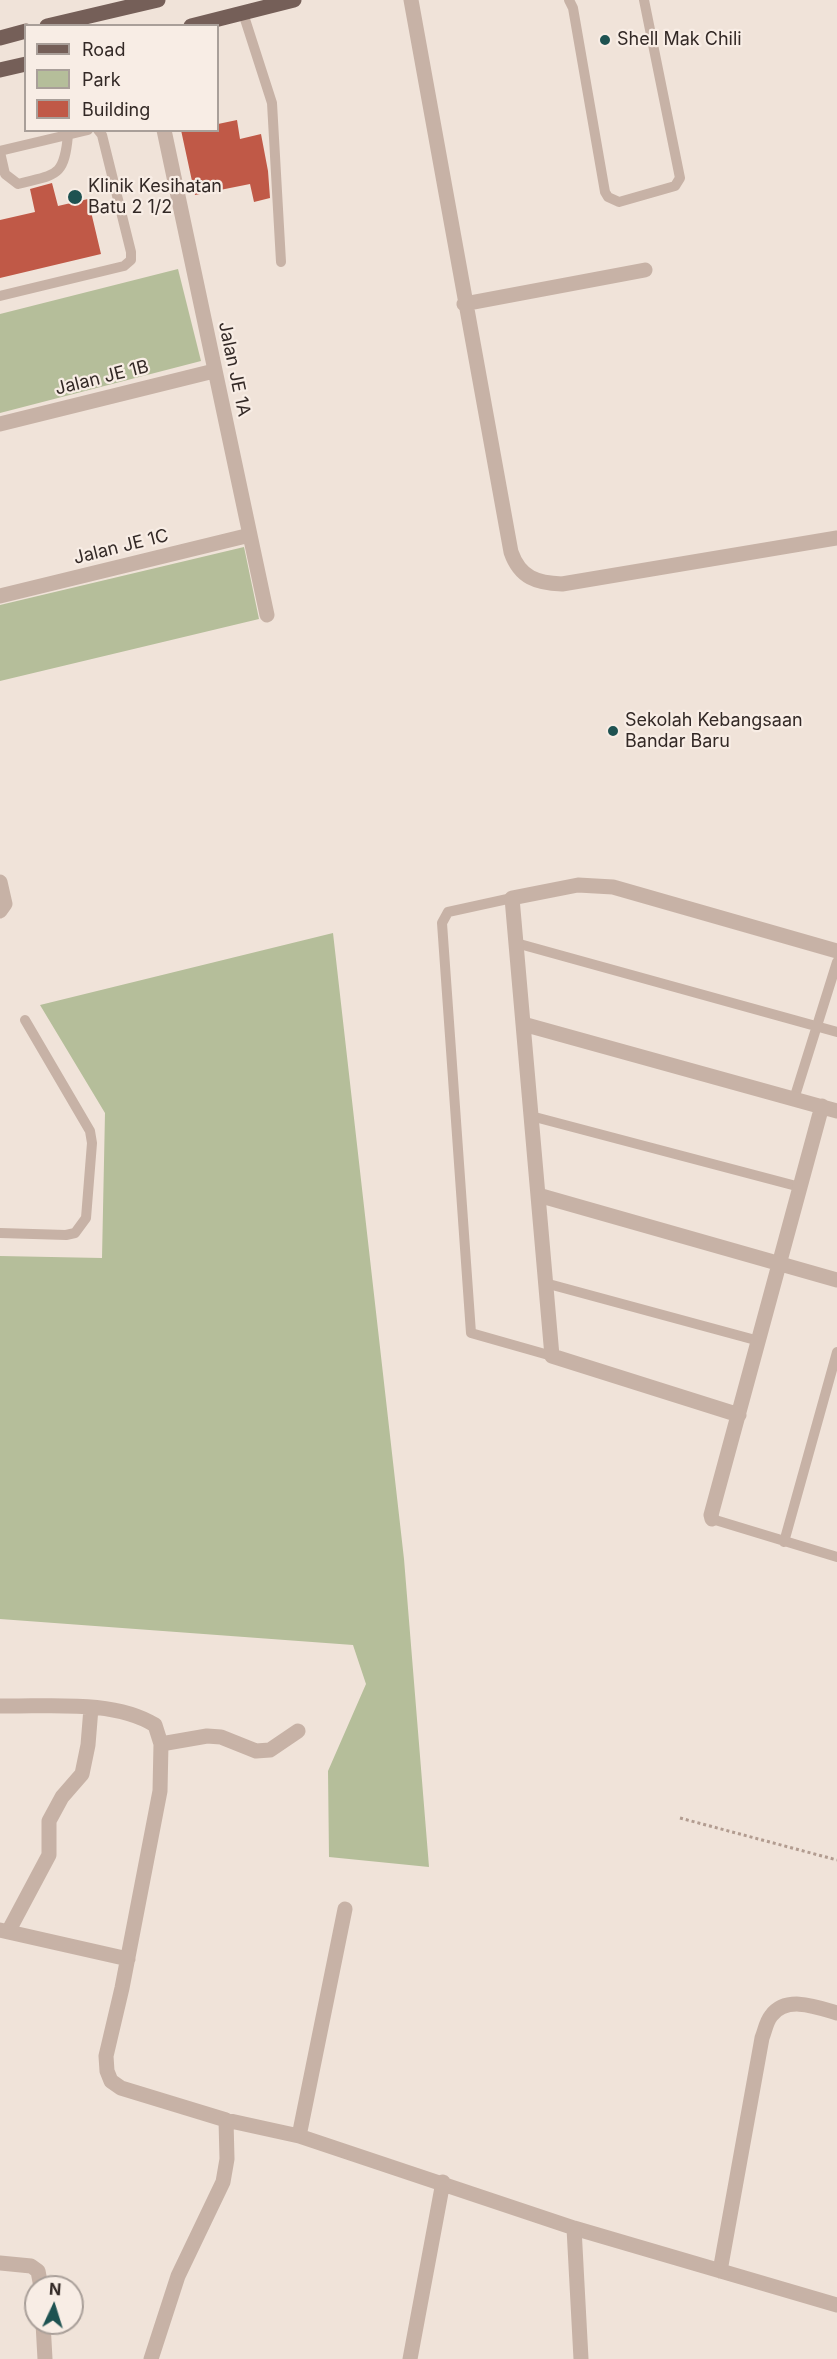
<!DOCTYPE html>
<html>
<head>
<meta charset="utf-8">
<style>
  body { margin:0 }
  #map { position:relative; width:837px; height:2359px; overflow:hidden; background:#f0e3d9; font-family:Inter,sans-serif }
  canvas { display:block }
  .legend { position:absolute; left:24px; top:24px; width:195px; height:108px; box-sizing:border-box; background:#f8ede5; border:2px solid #a99f99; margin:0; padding:8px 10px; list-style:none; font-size:18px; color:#332926 }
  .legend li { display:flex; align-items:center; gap:12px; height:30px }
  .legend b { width:30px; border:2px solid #a99f99 }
  .north { position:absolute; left:24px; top:2275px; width:60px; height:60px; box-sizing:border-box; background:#f8ede5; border:2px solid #a99f99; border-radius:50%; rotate:4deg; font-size:16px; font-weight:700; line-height:24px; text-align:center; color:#332926 }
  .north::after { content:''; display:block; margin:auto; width:21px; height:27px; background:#1e5251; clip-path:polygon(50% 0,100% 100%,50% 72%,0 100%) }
</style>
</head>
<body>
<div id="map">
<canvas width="837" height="2359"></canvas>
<ul class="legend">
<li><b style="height:8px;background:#755f58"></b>Road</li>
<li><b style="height:16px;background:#b5be9a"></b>Park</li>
<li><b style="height:16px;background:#c05947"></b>Building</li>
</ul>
<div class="north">N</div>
</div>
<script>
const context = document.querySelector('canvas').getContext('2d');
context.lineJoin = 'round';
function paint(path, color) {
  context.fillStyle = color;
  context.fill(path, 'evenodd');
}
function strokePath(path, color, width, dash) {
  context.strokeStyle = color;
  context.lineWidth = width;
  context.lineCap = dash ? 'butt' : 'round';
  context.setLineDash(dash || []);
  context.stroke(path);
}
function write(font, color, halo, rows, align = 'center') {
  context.font = font + ' Inter,sans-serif';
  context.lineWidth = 4.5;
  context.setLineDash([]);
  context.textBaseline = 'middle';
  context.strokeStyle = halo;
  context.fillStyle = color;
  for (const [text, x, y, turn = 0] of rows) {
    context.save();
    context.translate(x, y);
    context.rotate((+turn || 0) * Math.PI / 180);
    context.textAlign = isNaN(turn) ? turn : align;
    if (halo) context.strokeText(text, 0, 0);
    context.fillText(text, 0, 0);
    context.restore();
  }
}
paint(new Path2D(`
  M178 269 201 361 0 413V314Z
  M244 547 259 619 0 681V605Z
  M333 933 404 1559 429 1867 329 1857 328 1771 366 1684 353 1645 0 1619V1256L102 1258 105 1113 40 1005Z`), '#b5be9a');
paint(new Path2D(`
  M237 120 240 139 261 134 268 171 270 198 254 202 250 184 195 195 181 130H218V124Z
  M52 183 58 206 88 199 101 254 0 278V220L35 212 30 189Z`), '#c05947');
strokePath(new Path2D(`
  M680 1818 837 1860`), '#b29c90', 3, [3, 3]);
strokePath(new Path2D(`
  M569 0 573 8 605 192 608 197 619 202 675 186 680 178 644 0
  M243 13 272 103 281 262
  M0 151 88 130
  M0 152 5 174 18 184C56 174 64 178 68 135
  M0 296 124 266 131 260V252L102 135 98 130
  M512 898 448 912 442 923 471 1333 552 1356
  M516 943 837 1032
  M794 1099 837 962
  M531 1116 800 1187
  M0 1233 66 1235 75 1233 86 1218 92 1143 90 1131 25 1020
  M545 1283 759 1341
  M712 1519 837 1557
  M784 1542 837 1352`), '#c7b2a6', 10);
strokePath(new Path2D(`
  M411 0 511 552C520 578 537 583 562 584L837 538
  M164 130 267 615
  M464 304 645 270
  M0 424 214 371
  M0 596 250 535
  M0 882 5 904 0 911
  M523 1024 837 1111
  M538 1195 837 1280
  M739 1415 552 1356 512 898 578 885 613 887 837 951
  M712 1519 711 1515 822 1106
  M0 1706C48 1707 113 1699 155 1725L161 1744 160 1791 122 1988 106 2056 107 2071 111 2081 121 2088 226 2120 299 2136 574 2228 837 2305
  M161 1744 207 1736 221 1737 256 1751 270 1750 298 1731
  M0 1930 128 1959
  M8 1932 49 1855V1821L62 1797 82 1774 88 1745 91 1708
  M299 2136 345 1909
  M574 2228 581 2359
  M0 2263 31 2266 38 2271 41 2287
  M720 2271 762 2038C765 2031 766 2022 771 2016 786 1995 817 2007 837 2013
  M43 2323 45 2359
  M151 2359 178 2276 223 2182 227 2159 226 2120
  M410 2359 443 2182`), '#c7b2a6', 15);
strokePath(new Path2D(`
  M47 26 158 0
  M191 26 294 0
  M0 38 26 31
  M0 70 26 64`), '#755f58', 15);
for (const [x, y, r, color] of [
  [605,40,6,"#1e5251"],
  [75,197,8,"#1e5251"],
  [613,731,6,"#1e5251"]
]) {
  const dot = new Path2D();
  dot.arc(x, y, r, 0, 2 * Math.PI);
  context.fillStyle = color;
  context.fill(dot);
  strokePath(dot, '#f8ede5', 2);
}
write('18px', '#332926', '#f8ede5', [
  ["Shell Mak Chili",617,40],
  ["Klinik Kesihatan",88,187],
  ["Batu 2 1/2",88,208],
  ["Sekolah Kebangsaan",625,721],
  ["Bandar Baru",625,742]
], 'left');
write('18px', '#332926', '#f8ede5', [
  ["Jalan JE 1A",234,369,78],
  ["Jalan JE 1B",102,378,-14],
  ["Jalan JE 1C",121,547,-14]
]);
</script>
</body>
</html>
